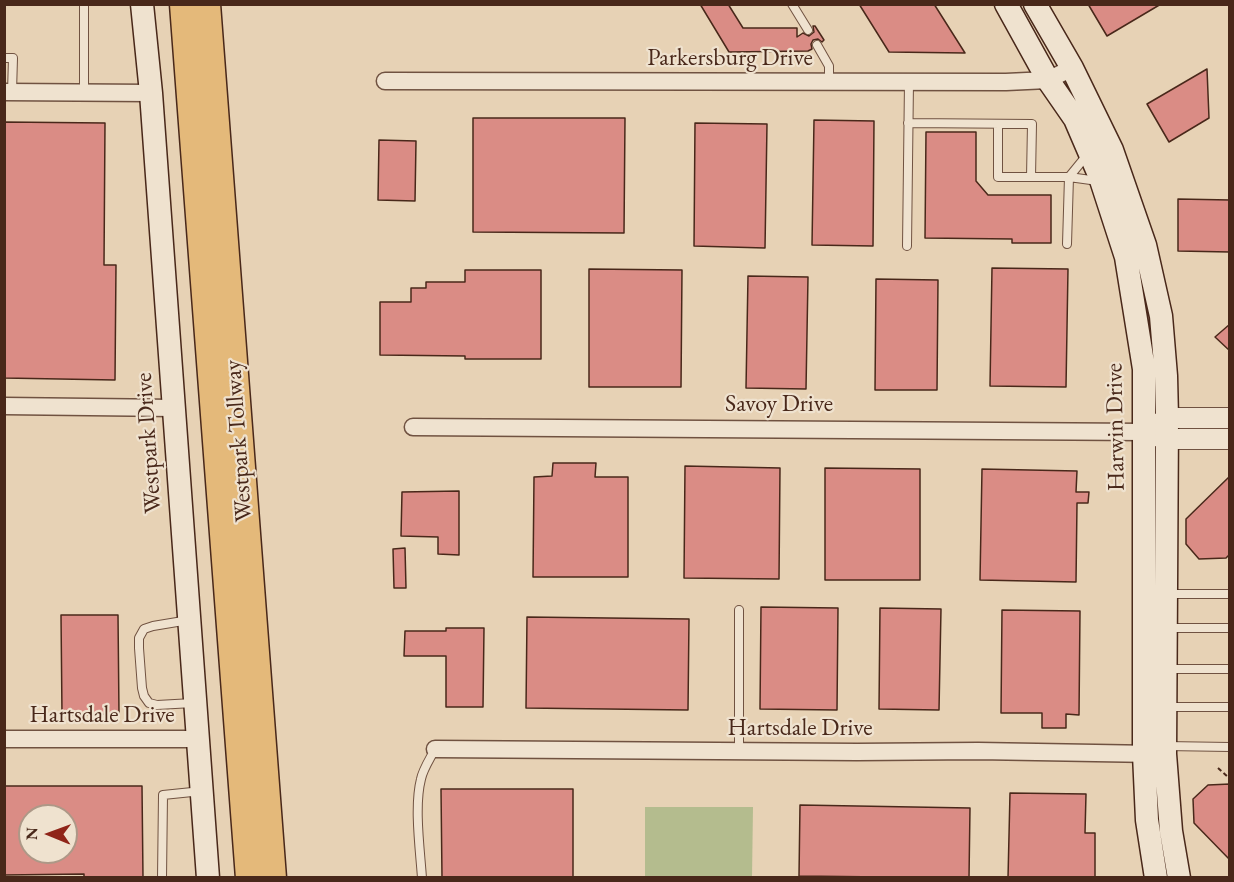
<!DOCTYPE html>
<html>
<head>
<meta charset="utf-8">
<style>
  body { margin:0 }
  #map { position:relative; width:1234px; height:882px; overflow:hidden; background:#e7d2b5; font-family:"EB Garamond",serif }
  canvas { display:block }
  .frame { position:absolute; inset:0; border:6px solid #49281a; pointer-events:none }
  .north { position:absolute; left:18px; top:804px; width:60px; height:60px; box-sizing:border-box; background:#efe2cf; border:2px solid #ad9887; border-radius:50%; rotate:271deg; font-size:16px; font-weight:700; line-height:24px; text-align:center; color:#49281a }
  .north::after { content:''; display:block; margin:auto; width:21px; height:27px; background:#8f2418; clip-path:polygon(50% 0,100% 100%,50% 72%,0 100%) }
</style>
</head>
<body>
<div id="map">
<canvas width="1234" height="882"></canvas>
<div class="frame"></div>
<div class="north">N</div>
</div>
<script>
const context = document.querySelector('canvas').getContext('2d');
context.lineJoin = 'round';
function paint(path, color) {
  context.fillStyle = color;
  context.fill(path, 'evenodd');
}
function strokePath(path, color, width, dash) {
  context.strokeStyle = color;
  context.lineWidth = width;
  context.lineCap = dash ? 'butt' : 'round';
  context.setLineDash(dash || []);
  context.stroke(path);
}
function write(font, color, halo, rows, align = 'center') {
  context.font = font + ' "EB Garamond",serif';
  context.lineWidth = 4.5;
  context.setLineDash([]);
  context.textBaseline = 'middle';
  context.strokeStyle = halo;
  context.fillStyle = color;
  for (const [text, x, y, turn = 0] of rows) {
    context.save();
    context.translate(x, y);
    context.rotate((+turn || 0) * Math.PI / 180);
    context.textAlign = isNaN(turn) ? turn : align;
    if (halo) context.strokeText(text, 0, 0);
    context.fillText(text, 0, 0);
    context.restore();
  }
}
paint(new Path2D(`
  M645 807H753L752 877H645Z`), '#b4bc8e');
const building = new Path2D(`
  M700 4H728L743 28H797V37L803 33 809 36 814 32 813 26H815L824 40 822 42 818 39 813 40 811 44 812 49 808 51 729 52Z
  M859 4H934L965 53 889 52Z
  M1088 4H1161L1107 36Z
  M1207 69 1209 118 1169 142 1147 104Z
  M473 118H625L624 233 473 232Z
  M814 120 874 121 873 246 812 245Z
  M4 122 105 123 104 265H116L115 380 4 378Z
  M695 123 767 124 765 248 694 246Z
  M926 132H976V181L988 195H1051V243H1012V239L925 238Z
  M379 140 416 141 415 201 378 200Z
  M1178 199 1230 200V252L1178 251Z
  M992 268 1068 269 1066 387 990 386Z
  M589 269 682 270 681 387H589Z
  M465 270H541V359H465V356L380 355V302H411V288H426V282H465Z
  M748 276 808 277 806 389 746 388Z
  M876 279 938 280 937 390H875Z
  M1230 324V351L1215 337Z
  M553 463H596L595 477H628V577H533L534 477 552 476Z
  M685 466 780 468 779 579 684 578Z
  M825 468 920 469V580H825Z
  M982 469 1077 471 1076 492H1089L1088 503H1077L1076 582 980 580Z
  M1230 476V554L1226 558 1199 559 1186 544V519Z
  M459 491V555L438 554V537L401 536 402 492Z
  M405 548 406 588H394L393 549Z
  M761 607 838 608 837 710 760 709Z
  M880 608 941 609 939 710 879 709Z
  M1002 610 1080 611 1079 715 1066 714V728H1042V713H1001Z
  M61 615H118L119 714 62 715Z
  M527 617 689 619 688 710 526 708Z
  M446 628H484L483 707H446V656H404L405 631H446Z
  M1230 784V860L1194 823 1193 799 1208 785Z
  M4 786H142L143 878H84V874L4 875ZM30 816H66V852H30Z
  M441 789H573V878H442Z
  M1010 793 1086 794 1085 833H1095V878H1008Z
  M800 805 970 808 969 878 799 876Z`);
paint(building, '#da8c85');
strokePath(building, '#49281a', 1.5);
const service = new Path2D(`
  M84 4V93
  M792 4 808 30
  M817 45 829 66V82
  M4 58H13L12 92
  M908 123 1032 124 1031 177H1069L1098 181
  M998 124V177H1031
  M1067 244 1069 177 1087 155
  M907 246 909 82
  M1167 594H1230
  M189 620 153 626 144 629 139 638V648L142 688 144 696 149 703 157 705 193 703
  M1167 628H1230
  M1166 669H1230
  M1167 707H1230
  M1165 746 1230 747
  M739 751V610
  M162 878 163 795 202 791
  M422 878C420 849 414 806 421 779 423 769 430 759 435 749`);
const minor = new Path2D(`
  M385 81 1006 82 1048 80 1072 68
  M4 92 151 93
  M4 406 174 408
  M413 427 1145 432
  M4 739H199
  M435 749 857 752 978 751 1154 754`);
const tertiary = new Path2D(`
  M1155 426 1167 418H1230
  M1153 435 1166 439H1230`);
const secondary = new Path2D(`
  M142 4 151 93 208 878
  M1006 4 1048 80 1075 119 1100 177 1126 257 1144 369V754L1147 820 1156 878
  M1035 4 1072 68 1112 150 1145 245 1161 316 1166 376 1167 418 1165 754 1171 831 1179 878`);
const motorway = new Path2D(`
  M184 4 250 878
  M206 4 272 878`);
strokePath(service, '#705241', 10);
strokePath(minor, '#705241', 19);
strokePath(tertiary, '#705241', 22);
strokePath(secondary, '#49281a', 25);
strokePath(motorway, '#49281a', 31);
strokePath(new Path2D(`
  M1218 768 1230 779`), '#49281a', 2, [4.5, 3]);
strokePath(service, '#efe2cf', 8);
strokePath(minor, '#efe2cf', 16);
strokePath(tertiary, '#efe2cf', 20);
strokePath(secondary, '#efe2cf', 22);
strokePath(motorway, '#e4b97a', 28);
write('24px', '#49281a', '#efe2cf', [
  ["Parkersburg Drive",730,58],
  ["Savoy Drive",779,404],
  ["Harwin Drive",1116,427,-91],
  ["Westpark Tollway",239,441,-94],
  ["Westpark Drive",149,443,-94],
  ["Hartsdale Drive",102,715],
  ["Hartsdale Drive",800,728]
]);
</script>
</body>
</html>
